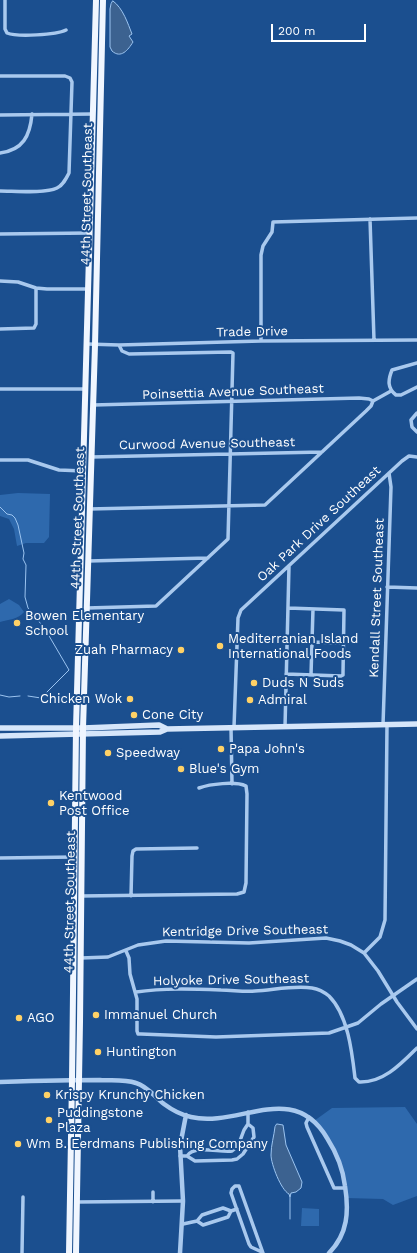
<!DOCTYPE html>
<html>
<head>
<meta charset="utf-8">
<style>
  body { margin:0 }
  #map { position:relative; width:417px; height:1253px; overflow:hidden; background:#1b4f8f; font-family:"Work Sans",sans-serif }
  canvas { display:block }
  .scale { position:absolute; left:271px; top:24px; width:95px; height:18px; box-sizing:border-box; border:2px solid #fff; border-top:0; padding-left:5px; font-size:12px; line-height:14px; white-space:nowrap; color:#fff; -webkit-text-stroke:3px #1b4f8f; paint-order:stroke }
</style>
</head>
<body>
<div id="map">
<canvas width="417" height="1253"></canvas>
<div class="scale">200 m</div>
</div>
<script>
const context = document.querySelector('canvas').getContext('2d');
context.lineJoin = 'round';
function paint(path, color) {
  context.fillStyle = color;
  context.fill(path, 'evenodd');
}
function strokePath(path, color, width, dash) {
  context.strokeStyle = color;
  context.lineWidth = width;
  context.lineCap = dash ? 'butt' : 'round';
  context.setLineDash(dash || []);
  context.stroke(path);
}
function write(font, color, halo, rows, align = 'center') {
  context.font = font + ' "Work Sans",sans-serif';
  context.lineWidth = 4;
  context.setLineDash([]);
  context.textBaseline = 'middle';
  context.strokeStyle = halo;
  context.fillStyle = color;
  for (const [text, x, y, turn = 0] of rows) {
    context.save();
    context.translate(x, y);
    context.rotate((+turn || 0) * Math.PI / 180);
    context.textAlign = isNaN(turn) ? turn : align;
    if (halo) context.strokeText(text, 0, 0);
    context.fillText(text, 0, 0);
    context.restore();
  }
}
paint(new Path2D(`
  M18 493 50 494 49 537 44 543H26L17 546 14 529 9 519 0 516V495Z
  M9 599 19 605 24 612C19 619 7 620 0 622V604Z
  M405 1107 417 1124V1196L393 1205 383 1199 346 1198 339 1162 331 1143 314 1121 332 1108Z
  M302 1208 319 1209V1226H301Z`), '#2e69ad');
const water = new Path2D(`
  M113 1C123 8 128 24 132 34L129 36 133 42C128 50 121 59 112 51L110 47V9L111 4Z
  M277 1124 283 1125 286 1145 302 1182 301 1188 296 1192 291 1193 290 1197 289 1194C281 1190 271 1164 271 1155 271 1145 274 1136 275 1127Z`);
paint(water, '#3c6290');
strokePath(water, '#9cc4f0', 1);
strokePath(new Path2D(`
  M0 507 7 514 12 515 15 518 18 525 24 553 23 559 26 565 25 597 28 608 45 629 69 670 41 698 28 696
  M0 695 9 697 20 696
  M290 1197V1219`), '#9cc4f0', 1);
strokePath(new Path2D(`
  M5 0V29L7 33C17 37 56 35 66 30
  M0 76H65L70 78 72 82 69 173C66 179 63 185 57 188 45 194 14 191 0 191
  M0 115 93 114
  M0 153C23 150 30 136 32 114
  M370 219 374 340
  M0 234 90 233
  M0 281 18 282 36 288 47 289H88
  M0 329 34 328 36 324V288
  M261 341V255L263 246 272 232 273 222 417 218
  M87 344 119 345 261 341 417 340
  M417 363 392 370C388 380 387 388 396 395H401L417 387
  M0 389H86
  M373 401 391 391
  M93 405 359 398 369 399 373 401
  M417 413 411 420 412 427 417 432
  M91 457 322 452
  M0 460H28L59 470 83 471
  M89 509 265 505 366 411 371 406 373 401
  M88 561 208 558
  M387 587 417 588
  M87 608 156 606 228 539 233 353 231 352 129 354 122 351 119 345
  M312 642 344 643
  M286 674 341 676 343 675V673L344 610 288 608
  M311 675 313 609
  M383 725 391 487 389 473
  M231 727 232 784
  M234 727 238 618 241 610 402 461 409 456 417 457
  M285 727 289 566
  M0 858 75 857
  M81 896 237 894 244 892 246 883 247 794 246 786C235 781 210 784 199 788
  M131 896 132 856 133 851 136 849 197 848
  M126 951 129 958 130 974 137 999V1031L138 1034H141L216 1037 329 1033 358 1023 381 1004 417 979
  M364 953 380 937 385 920 387 725
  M81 958 108 957 138 945 166 941 249 943 326 938 340 941 351 945 364 953 378 971 397 1002 417 1029
  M136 992C164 988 193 989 221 990 232 990 244 992 255 991 273 990 295 985 312 988 318 989 324 992 329 996 348 1015 352 1052 355 1078L359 1082C383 1083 401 1064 417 1048
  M309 1117 306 1123 307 1127 334 1188H345
  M180 1156H187L195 1161 232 1160 237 1159 243 1154 254 1137 253 1128 248 1124
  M187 1156C195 1144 220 1153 232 1151L238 1146 244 1130 248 1124V1112
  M77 1202 183 1201
  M153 1202V1192
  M197 1221 203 1225 228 1217 231 1211
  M183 1224 197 1221 202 1215 223 1208 231 1211 237 1209
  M262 1252 251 1247 249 1244 231 1193 232 1189 235 1186H239L263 1253
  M22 1253 23 1197`), '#a9c9ee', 3.5);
strokePath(new Path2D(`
  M0 1082C33 1081 66 1080 100 1080 111 1081 124 1079 136 1083 147 1086 155 1097 164 1104 172 1110 182 1115 191 1117 239 1128 293 1080 327 1138 336 1152 343 1169 345 1186 349 1211 348 1234 329 1253
  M180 1253 183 1201 180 1146 186 1115`), '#a9c9ee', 4.5);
strokePath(new Path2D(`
  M0 728H83L159 725 167 729
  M0 736 160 732 167 729 417 724`), '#d6e6fa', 5.5);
strokePath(new Path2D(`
  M69 1253 72 1080 76 728 96 0
  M76 1253 80 1022 83 728 95 345 103 0`), '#f0f6ff', 6);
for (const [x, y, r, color] of [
  [17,623,4,"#ffd166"],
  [220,646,4,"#ffd166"],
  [181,650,4,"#ffd166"],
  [254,683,4,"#ffd166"],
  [130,699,4,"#ffd166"],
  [250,700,4,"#ffd166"],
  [134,715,4,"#ffd166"],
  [221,749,4,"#ffd166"],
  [108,753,4,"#ffd166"],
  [181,769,4,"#ffd166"],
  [51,803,4,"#ffd166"],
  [96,1015,4,"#ffd166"],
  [19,1018,4,"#ffd166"],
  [98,1052,4,"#ffd166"],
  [47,1095,4,"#ffd166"],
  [49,1120,4,"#ffd166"],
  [18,1144,4,"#ffd166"]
]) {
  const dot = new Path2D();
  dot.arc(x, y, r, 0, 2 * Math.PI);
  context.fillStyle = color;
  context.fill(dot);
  strokePath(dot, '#1b4f8f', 1.5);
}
write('13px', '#fff', '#1b4f8f', [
  ["44th Street Southeast",87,194,-89],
  ["Trade Drive",252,332,-1],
  ["Poinsettia Avenue Southeast",233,392,-2],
  ["Curwood Avenue Southeast",207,444,-1],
  ["44th Street Southeast",78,518,-88],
  ["Oak Park Drive Southeast",319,524,-43],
  ["Kendall Street Southeast",377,598,-88],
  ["44th Street Southeast",70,902,-89],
  ["Kentridge Drive Southeast",245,931,-1],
  ["Holyoke Drive Southeast",231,980,-1]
]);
write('13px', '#fff', '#1b4f8f', [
  ["Bowen Elementary",25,616],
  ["School",25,631],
  ["Mediterranian Island",228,639],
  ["International Foods",228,654],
  ["Zuah Pharmacy",173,650,"right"],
  ["Duds N Suds",262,683],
  ["Chicken Wok",122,699,"right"],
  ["Admiral",258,700],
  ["Cone City",142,715],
  ["Papa John's",229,749],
  ["Speedway",116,753],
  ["Blue's Gym",189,769],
  ["Kentwood",59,796],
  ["Post Office",59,811],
  ["Immanuel Church",104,1015],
  ["AGO",27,1018],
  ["Huntington",106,1052],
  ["Krispy Krunchy Chicken",55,1095],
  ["Puddingstone",57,1113],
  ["Plaza",57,1128],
  ["Wm B. Eerdmans Publishing Company",26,1144]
], 'left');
</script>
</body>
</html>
